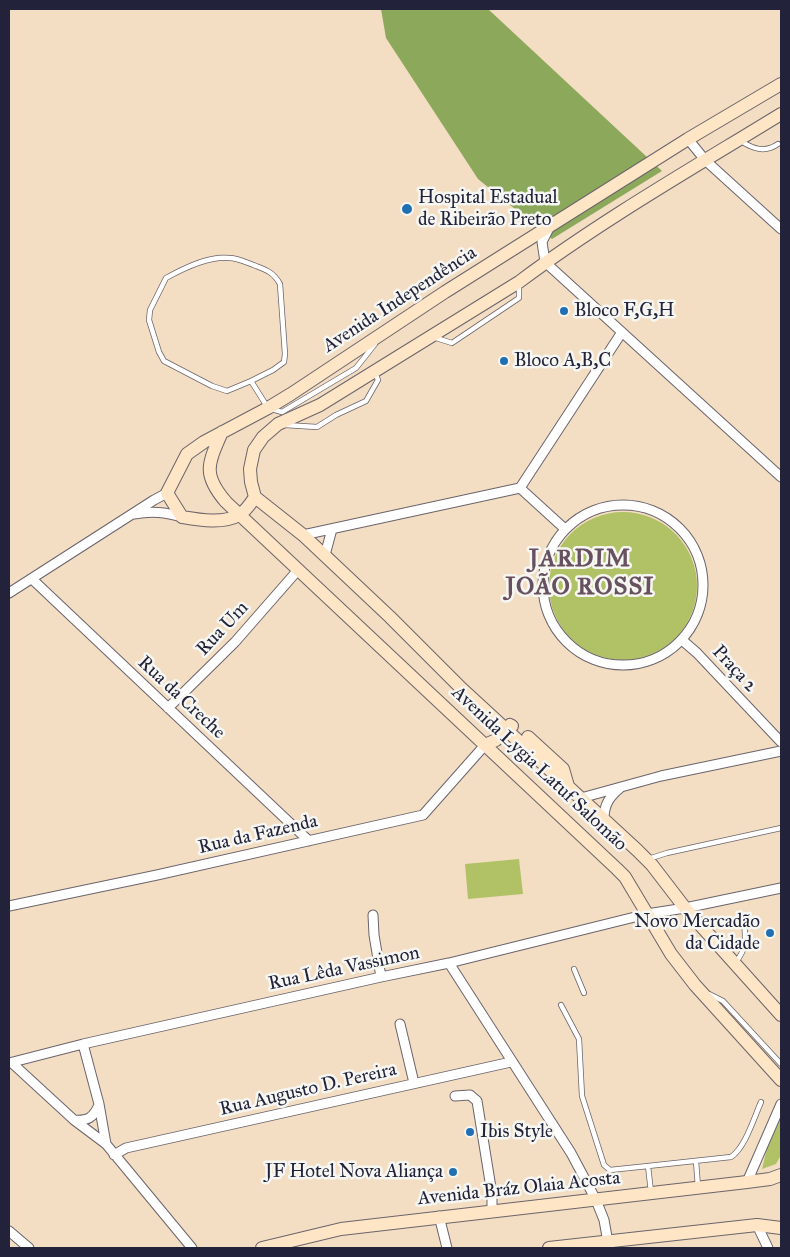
<!DOCTYPE html>
<html>
<head>
<meta charset="utf-8">
<style>
  body { margin:0 }
  #map { position:relative; width:790px; height:1257px; overflow:hidden; background:#f3dec3; font-family:"IM FELL Great Primer",serif }
  canvas { display:block }
  .frame { position:absolute; inset:0; border:10px solid #22223b; pointer-events:none }
</style>
</head>
<body>
<div id="map">
<canvas width="790" height="1257"></canvas>
<div class="frame"></div>
</div>
<script>
const context = document.querySelector('canvas').getContext('2d');
context.lineJoin = 'round';
function paint(path, color) {
  context.fillStyle = color;
  context.fill(path, 'evenodd');
}
function strokePath(path, color, width, dash) {
  context.strokeStyle = color;
  context.lineWidth = width;
  context.lineCap = dash ? 'butt' : 'round';
  context.setLineDash(dash || []);
  context.stroke(path);
}
function write(font, color, halo, rows, align = 'center') {
  context.font = font + ' "IM FELL Great Primer",serif';
  context.lineWidth = 5;
  context.setLineDash([]);
  context.textBaseline = 'middle';
  context.strokeStyle = halo;
  context.fillStyle = color;
  for (const [text, x, y, turn = 0] of rows) {
    context.save();
    context.translate(x, y);
    context.rotate((+turn || 0) * Math.PI / 180);
    context.textAlign = isNaN(turn) ? turn : align;
    if (halo) context.strokeText(text, 0, 0);
    context.fillText(text, 0, 0);
    context.restore();
  }
}
paint(new Path2D(`
  M549 586a74 74 0 1 1 148 0a74 74 0 1 1-148 0Z
  M519 859 523 894 468 899 465 864Z
  M781 1113V1155L776 1164 762 1169 768 1144Z`), '#b1c266');
paint(new Path2D(`
  M381 9H488L662 171 552 239 478 179 386 38Z`), '#8ca85b');
const service = new Path2D(`
  M741 141C753 149 765 153 778 144
  M433 337 452 343 519 298V284
  M251 381 227 391 212 386 164 361 159 352 149 320 150 310 166 278C184 268 208 256 229 258 239 258 247 263 256 266 267 270 274 273 280 284L285 354 284 362 273 370 251 381 268 408 282 412 356 368 375 344
  M285 425 317 427 336 415 366 401 378 380 375 372
  M648 859 667 853 781 828
  M736 962C748 946 745 939 744 919
  M574 969 584 993
  M709 994 723 1001 781 1064
  M561 1005 579 1039 582 1096 604 1165 610 1170 648 1166 651 1192
  M696 1161 698 1187
  M648 1166 731 1157C745 1148 754 1118 761 1102`);
const minor = new Path2D(`
  M688 139 705 160 781 229
  M550 226 542 242 545 262 781 477
  M520 488 565 529
  M543 585a80 80 0 1 1 160 0a80 80 0 1 1-160 0Z
  M134 514C152 511 165 512 182 517
  M303 535 520 488 622 332
  M325 555 332 529
  M32 579 309 841
  M9 593 154 500 167 493
  M682 640 697 653 781 742
  M168 708 235 642 298 570
  M581 798 661 776 781 751
  M604 819C604 805 609 797 620 788
  M9 906 157 875 423 815 485 745
  M373 915 374 935 381 977
  M449 963 571 1153 596 1200 604 1220 609 1248
  M400 1024 414 1083
  M83 1044 99 1104 106 1144
  M9 1063 83 1044 381 977 449 963 647 914 685 908 781 888
  M12 1063 74 1120 106 1144 192 1248
  M455 1096 470 1095 477 1101 492 1194V1211
  M74 1120C88 1121 93 1118 99 1105
  M114 1155 126 1148 511 1062
  M747 1182 781 1104
  M439 1216 447 1248
  M757 1225 768 1248
  M9 1231 29 1248`);
const secondary = new Path2D(`
  M222 432C208 464 202 474 226 502L617 869 625 877 671 954 695 985 781 1080
  M255 497C251 503 246 511 239 515 223 524 200 520 182 517L167 493 187 454 204 442 268 408 291 394 445 292 688 139 781 84
  M255 497 303 535 390 617 462 689 637 850 652 865 685 908 781 1015
  M255 497 251 482 250 469 254 450 263 437 278 424 320 405 519 282C602 220 693 168 781 114
  M528 737 563 769 568 786
  M485 745 496 740 510 725 512 726
  M262 1248 341 1229 747 1182 770 1179 781 1175
  M549 1248 757 1225 781 1228`);
strokePath(service, '#6b646b', 6);
strokePath(minor, '#6b646b', 11);
strokePath(secondary, '#6b646b', 14);
strokePath(service, '#fff', 4.5);
strokePath(minor, '#fff', 9);
strokePath(secondary, '#fde5c5', 12);
for (const [x, y, r, color] of [
  [407,209,6,"#1f6fb2"],
  [564,311,5,"#1f6fb2"],
  [504,361,5,"#1f6fb2"],
  [770,933,5,"#1f6fb2"],
  [470,1132,5,"#1f6fb2"],
  [453,1172,5,"#1f6fb2"]
]) {
  const dot = new Path2D();
  dot.arc(x, y, r, 0, 2 * Math.PI);
  context.fillStyle = color;
  context.fill(dot);
  strokePath(dot, '#f6f6f2', 2);
}
write('19px', '#22223b', '#f6f6f2', [
  ["Hospital Estadual",418,198],
  ["de Ribeirão Preto",418,220],
  ["Bloco F,G,H",574,311],
  ["Bloco A,B,C",514,361],
  ["Novo Mercadão",760,922,"right"],
  ["da Cidade",760,944,"right"],
  ["Ibis Style",480,1132],
  ["JF Hotel Nova Aliança",443,1172,"right"]
], 'left');
write('19px', '#22223b', '#f6f6f2', [
  ["Avenida Independência",400,300,-33],
  ["Rua Um",223,629,-47],
  ["Praça 2",734,669,47],
  ["Rua da Creche",181,698,43],
  ["Avenida Lygia Latuf Salomão",539,769,43],
  ["Rua da Fazenda",258,835,-13],
  ["Rua Lêda Vassimon",344,969,-12],
  ["Rua Augusto D. Pereira",308,1090,-13],
  ["Avenida Bráz Olaia Acosta",519,1189,-6]
]);
context.letterSpacing = '1px';
write('bold 24px', '#67505f', '#f6f6f2', [
  ["JARDIM",580,560],
  ["JOÃO ROSSI",580,588]
]);
context.letterSpacing = '0px';
</script>
</body>
</html>
